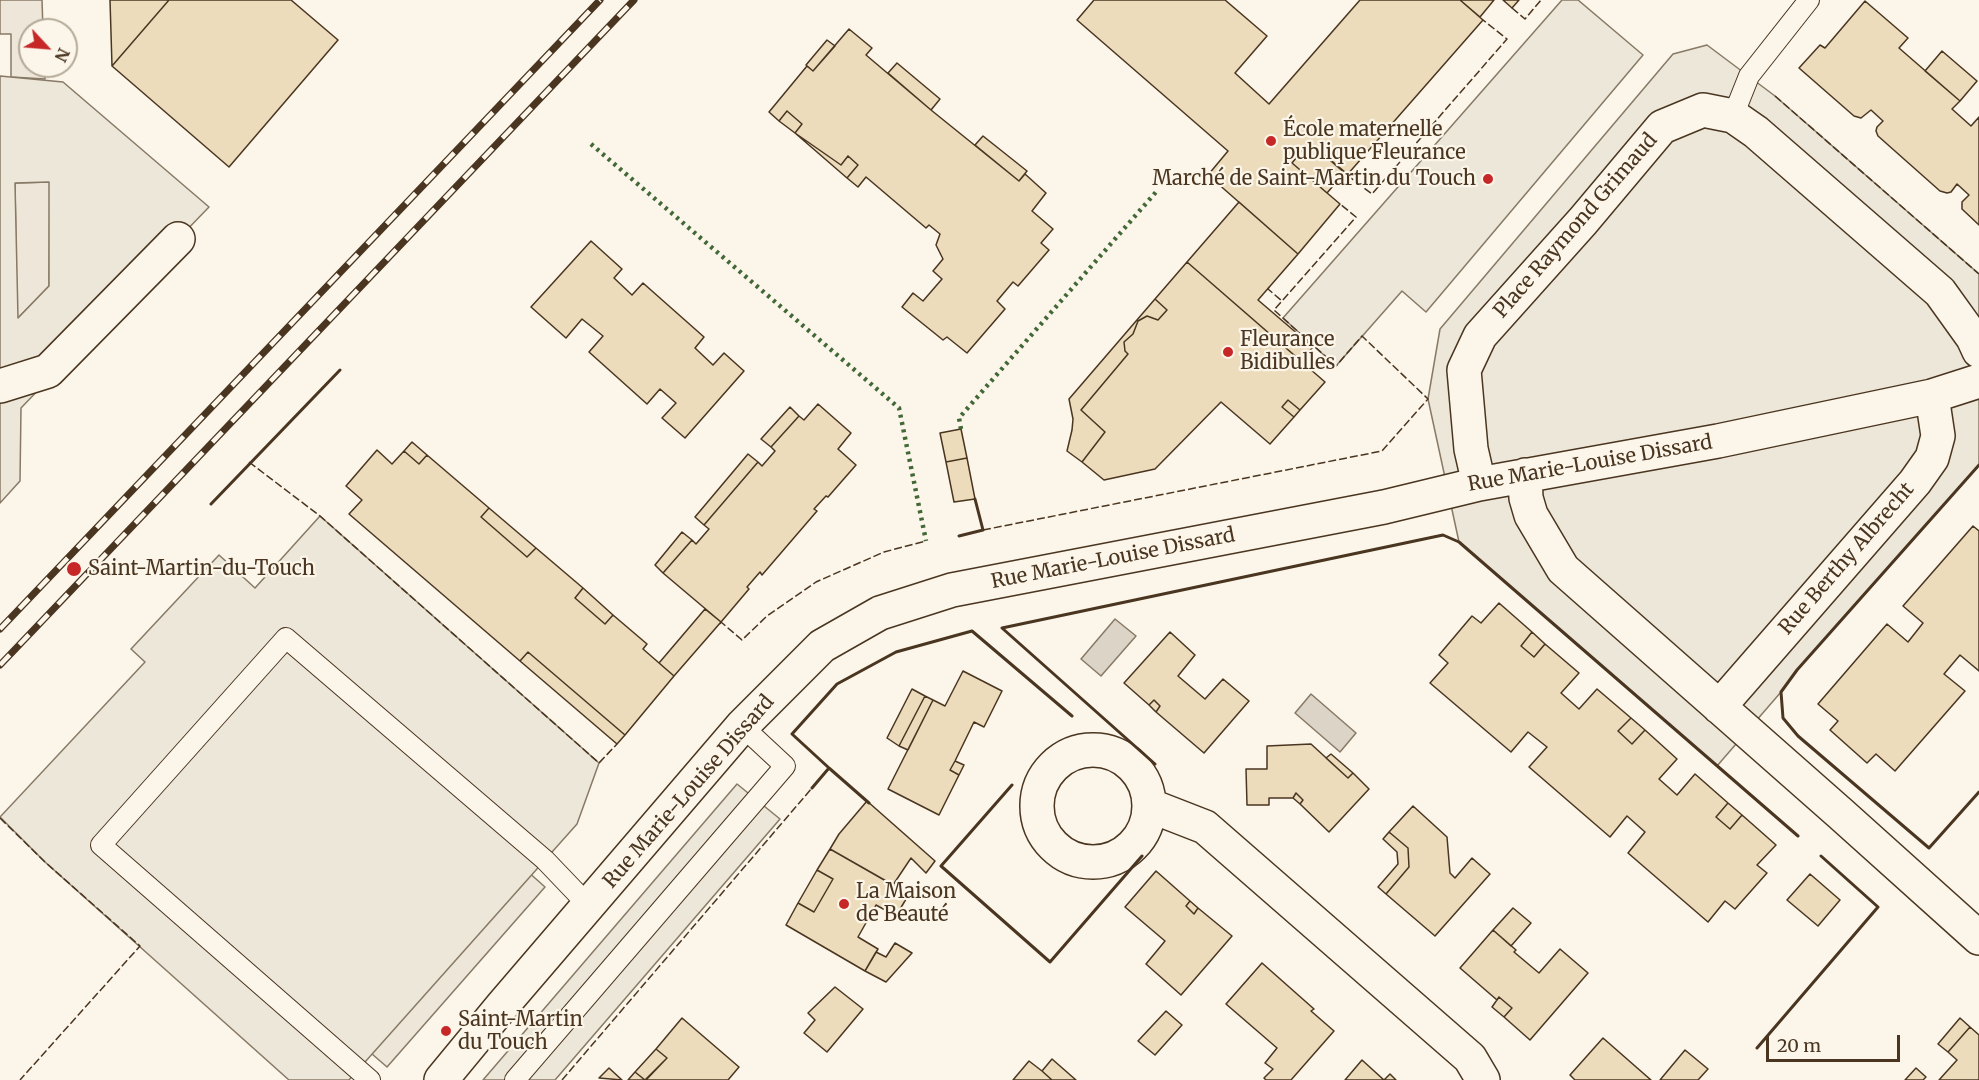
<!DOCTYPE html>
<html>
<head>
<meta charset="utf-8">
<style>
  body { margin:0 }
  #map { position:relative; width:1979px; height:1080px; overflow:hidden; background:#fbf6e9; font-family:Merriweather,serif }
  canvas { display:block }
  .north { position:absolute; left:18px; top:18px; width:60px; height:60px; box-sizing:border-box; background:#fbf6e9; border:2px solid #b4a999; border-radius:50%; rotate:116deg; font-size:16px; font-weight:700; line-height:24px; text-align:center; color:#4a3520 }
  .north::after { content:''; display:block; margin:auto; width:21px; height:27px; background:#c62828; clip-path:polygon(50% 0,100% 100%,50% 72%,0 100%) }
  .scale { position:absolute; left:1766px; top:1035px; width:134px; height:27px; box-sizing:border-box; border:3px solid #4a3520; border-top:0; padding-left:8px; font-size:18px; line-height:21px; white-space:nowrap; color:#4a3520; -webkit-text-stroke:4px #fbf6e9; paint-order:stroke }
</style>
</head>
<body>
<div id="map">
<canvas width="1979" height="1080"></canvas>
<div class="north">N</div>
<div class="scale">20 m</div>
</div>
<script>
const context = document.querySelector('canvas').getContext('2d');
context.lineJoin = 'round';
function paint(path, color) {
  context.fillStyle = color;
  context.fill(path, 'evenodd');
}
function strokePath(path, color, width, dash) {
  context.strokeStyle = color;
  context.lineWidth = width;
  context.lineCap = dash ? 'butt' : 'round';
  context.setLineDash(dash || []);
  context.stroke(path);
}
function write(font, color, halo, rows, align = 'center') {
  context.font = font + ' Merriweather,serif';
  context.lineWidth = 4.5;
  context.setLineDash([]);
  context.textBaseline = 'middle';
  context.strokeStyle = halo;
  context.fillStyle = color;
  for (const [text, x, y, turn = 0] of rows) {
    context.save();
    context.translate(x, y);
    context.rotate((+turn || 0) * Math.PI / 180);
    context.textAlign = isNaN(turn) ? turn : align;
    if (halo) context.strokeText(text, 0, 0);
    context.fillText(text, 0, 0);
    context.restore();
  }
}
const green = new Path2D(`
  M0 0H42L43 30H30V66H44L45 79 11 77V34H0Z
  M50 182 49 286 17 319 15 183Z
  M507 853 545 887 387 1067 349 1034Z`);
paint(green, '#ede6d9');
strokePath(green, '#887966', 1.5);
const parking = new Path2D(`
  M1562 0H1578L1643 55 1426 312 1402 291 1336 366 1283 318Z
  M1707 45 1775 96 1979 274V465L1797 670 1781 692 1717 766 1459 542 1428 399 1440 329 1673 54Z
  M0 76 63 82 209 207 178 239 170 253 21 408 20 481 0 503ZM49 182V286L18 318 15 183Z
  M320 516 599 763 577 824 349 1080H289L45 862 0 817 145 662 131 649 219 555 255 588Z
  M737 784 780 819 555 1080H483Z`);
paint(parking, '#ede7d9');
strokePath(parking, '#887966', 1.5);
const water = new Path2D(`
  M1115 619 1136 636 1101 676 1081 659Z
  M1311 694 1356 733 1340 752 1295 713Z`);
paint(water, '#dcd4c6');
strokePath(water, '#887966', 1.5);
const building = new Path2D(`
  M110 0H169L112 66Z
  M169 0H291L338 40 229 167 112 66Z
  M1094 0H1225L1267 36 1235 73 1269 104 1360 0H1460L1483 20 1347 175 1309 142 1292 163 1340 204 1298 254 1208 175 1228 151 1077 20Z
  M1460 0H1494L1480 17Z
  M1503 0H1519L1512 8Z
  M1865 1 1908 38 1899 48 1960 101 1952 109 1971 126 1979 117V225L1962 209V202L1969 195 1957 184 1951 192 1947 193 1940 191 1878 136 1876 131 1877 127 1883 121 1871 110 1861 118 1854 116 1799 68 1820 45 1825 48Z
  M849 29 872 48 866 55 931 110 1019 181 1025 174 1046 193 1032 211 1053 229 1041 243 1049 250 1018 286 1013 282 997 301 1005 309 967 353 947 337 943 340 902 307 913 293 923 301 942 279 933 271 943 259 936 245 940 234 929 225 926 228 866 177 858 187 847 178 858 165 848 156 841 165 795 133 802 124 787 111 779 121 769 112 807 66 813 71Z
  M827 40 835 46 813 71 806 65Z
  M1942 51 1977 81 1960 101 1925 71Z
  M897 63 940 99 931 110 888 73Z
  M787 111 802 124 795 133 779 121Z
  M795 133 841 165 848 156 858 165 847 178Z
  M983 136 1027 171 1019 181 975 145Z
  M1309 142 1345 172 1327 193 1292 163Z
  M1239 202 1298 254 1258 300 1313 347 1301 361 1187 262Z
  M591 241 622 269 614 278 632 295 643 283 704 337 695 348 713 365 724 353 744 371 685 438 662 418 676 403 660 389 647 404 589 352 603 336 582 319 566 338 531 307Z
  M1187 262 1325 382 1300 410 1288 400 1282 407 1294 417 1270 444 1221 402 1155 469 1104 480 1082 462 1105 432 1081 410 1128 354 1125 351 1124 342 1133 334 1138 321 1147 316 1158 320 1167 310 1155 299Z
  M1155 299 1167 310 1158 320 1147 316 1138 321 1133 334 1124 342 1125 351 1128 354 1081 410 1105 432 1082 462 1067 451 1072 430 1073 419 1069 399Z
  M1288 400 1300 410 1294 417 1282 407Z
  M818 404 851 433 838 449 856 465 828 497 826 496 814 509 817 511 762 575 760 572 747 587 749 589 721 622 663 573 692 540 696 544 709 529 704 525 758 462 762 466 775 451 771 447 799 416 804 420Z
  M790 407 799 416 771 447 761 439Z
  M961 429 967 458 946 462 940 433Z
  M412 442 427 455 419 464 404 451Z
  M377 450 392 464 404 451 419 464 427 455 489 508 481 517 527 557 536 548 583 588 575 598 605 624 613 615 647 644 643 649 674 676 625 735 528 652 520 661 349 514 362 500 346 486Z
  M748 454 758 462 704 525 695 517Z
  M967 458 975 499 954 502 946 462Z
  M489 508 536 548 527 557 481 517Z
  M1973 526 1979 531V671L1960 655 1944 674 1965 691 1895 771 1876 754 1867 763 1830 730 1838 721 1818 704 1887 624 1908 642 1923 623 1903 606Z
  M682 532 692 540 663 573 655 565Z
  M583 588 613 615 605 624 575 598Z
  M1499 603 1532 632 1521 646 1534 657 1545 644 1579 673 1561 693 1579 709 1597 689 1631 718 1618 731 1632 744 1645 730 1677 759 1659 779 1677 795 1695 774 1728 803 1716 817 1730 829 1742 815 1776 845 1757 865 1767 873 1735 909 1725 901 1708 922 1628 853 1645 832 1627 816 1610 837 1529 767 1547 747 1528 732 1511 752 1430 683 1448 663 1439 655 1472 616 1481 623Z
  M705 609 721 622 674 676 659 663Z
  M1170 632 1195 655 1178 676 1205 699 1223 679 1249 701 1204 753 1156 712 1160 706 1154 700 1149 705 1124 683Z
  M1532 632 1545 644 1534 657 1521 646Z
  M528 652 625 735 617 744 520 661Z
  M963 671 1002 691 984 727 974 722 955 761 950 770 959 775 939 815 888 789 933 700 945 706Z
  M912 689 925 696 899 746 887 738Z
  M925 696 933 700 908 750 899 746Z
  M1154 700 1160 706 1156 712 1149 705Z
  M1631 718 1645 730 1632 744 1618 731Z
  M1311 744 1348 778 1353 773 1369 789 1329 832 1300 804 1303 800 1296 793 1293 798H1269V805H1247L1246 769H1267V746Z
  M1331 754 1353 773 1348 778 1326 758Z
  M955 761 964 765 959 775 950 770Z
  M1296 793 1303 800 1300 804 1293 798Z
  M867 801 935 861 926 873 911 858 893 885 830 849 839 834Z
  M1728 803 1742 815 1730 829 1716 817Z
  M1413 806 1447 837 1450 873 1455 878 1472 858 1490 874 1435 936 1386 894 1409 867 1408 848 1389 832Z
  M1389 832 1408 848 1409 867 1386 894 1378 887 1398 864 1397 852 1383 839Z
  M830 849 909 894 896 916 876 905 858 937 878 949 865 971 786 925 798 903 814 912 833 879 817 870Z
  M817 870 833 879 814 912 798 903Z
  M1156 871 1190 901 1186 906 1194 914 1198 908 1232 936 1181 995 1146 964 1165 941 1125 907Z
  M1810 874 1840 900 1818 926 1787 900Z
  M1190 901 1198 908 1194 914 1186 906Z
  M1513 908 1531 923 1511 946 1493 930Z
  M1493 930 1516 950 1514 952 1539 973 1560 949 1588 973 1530 1040 1504 1017 1512 1008 1499 997 1497 1000 1460 968Z
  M895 943 912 953 886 982 865 971 876 952 886 957Z
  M1262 963 1314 1009 1311 1011 1334 1031 1291 1080H1266L1264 1078 1273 1069 1265 1063 1277 1048 1226 1004Z
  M835 987 863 1009 827 1052 804 1033 815 1020 808 1013Z
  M1499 997 1512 1008 1504 1017 1492 1007Z
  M1166 1011 1182 1025 1155 1055 1138 1041Z
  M682 1018 739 1067 728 1080H646L667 1058 656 1049Z
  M1960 1018 1970 1027 1948 1052 1938 1044Z
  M1970 1027 1979 1035V1080H1939L1957 1060 1948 1052Z
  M1603 1038 1651 1080H1575L1570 1075Z
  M656 1049 667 1058 645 1080 635 1072Z
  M1685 1050 1708 1069 1698 1080H1660Z
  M1052 1059 1076 1080H1052L1042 1071Z
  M1362 1060 1384 1080H1385H1345Z
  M1029 1061 1042 1071 1052 1080H1013Z
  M609 1068 622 1080 599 1078Z
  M1916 1068 1926 1077 1923 1080H1905Z
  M635 1072 645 1080H628Z
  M1390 1074 1396 1080H1384Z`);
paint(building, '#ecdcbc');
strokePath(building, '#4a3520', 1.5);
const lane = new Path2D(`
  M1733 116 1749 76 1809 0
  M370 1080 101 845 286 638 545 860 589 906
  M515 1080 785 766 742 726`);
const street = new Path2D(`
  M0 386 48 371 178 239
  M1525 475 1526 498 1531 515 1563 569 1841 814 1979 938
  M1479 484 1471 449 1464 370 1480 336 1583 221 1662 127 1703 110 1733 116 1756 132 1940 292 1973 338 1979 351
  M1719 707 1915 482 1932 458 1938 436 1932 396
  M1037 806a56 56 0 1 1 112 0a56 56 0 1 1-112 0Z
  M1151 806 1205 827 1470 1058 1483 1080
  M441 1080 502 1006 742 726 822 646 880 613 952 590 1384 507 1479 484 1718 441 1932 396 1979 381`);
strokePath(lane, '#4a3520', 22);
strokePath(street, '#4a3520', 36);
strokePath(lane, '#fbf6e9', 20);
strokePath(street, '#fbf6e9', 33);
const rail = new Path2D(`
  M0 629 600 0
  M0 665 634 0`);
strokePath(rail, '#4a3520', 7);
strokePath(rail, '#fbf6e9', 4.5, [14]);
strokePath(new Path2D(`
  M591 144 899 408 926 541
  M961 429 959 418 1156 192`), '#436837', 4.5, [3, 4.5]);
strokePath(new Path2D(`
  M1512 8 1525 19 1541 0
  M1775 96 1979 274
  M1347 175 1372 194 1507 39 1483 20
  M1269 287 1268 289 1282 301 1356 217 1340 204
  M249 462 320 516 599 763 617 744
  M983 530 1382 451 1428 399 1362 336 1336 366 1274 310 1282 301
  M720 624 721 622 742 640 767 616 816 582 884 552 926 541
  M0 818 45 862 140 946 20 1080
  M562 1080 812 788`), '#4a3520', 1.5, [8, 3]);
strokePath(new Path2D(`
  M1979 465 1797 670 1781 692 1783 718 1798 736 1929 848 1979 792
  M211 504 340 370
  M959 536 983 530 975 499
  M1155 764 1002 628 1443 535 1459 542 1798 836
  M829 768 869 803
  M1012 785 941 866 1050 962 1142 856
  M812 788 829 768 792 734 837 684 896 652 972 631 1072 716
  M1757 1048 1878 907 1821 856`), '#4a3520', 3);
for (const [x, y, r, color] of [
  [1271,141,6,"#c62828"],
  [1488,179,6,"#c62828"],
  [1228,352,6,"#c62828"],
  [74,569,8,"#c62828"],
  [844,904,6,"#c62828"],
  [446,1031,6,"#c62828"]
]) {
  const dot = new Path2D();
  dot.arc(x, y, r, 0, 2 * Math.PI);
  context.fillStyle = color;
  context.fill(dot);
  strokePath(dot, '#fbf6e9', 2);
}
write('20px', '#4a3520', '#fbf6e9', [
  ["École maternelle",1283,130],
  ["publique Fleurance",1283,153],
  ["Marché de Saint-Martin du Touch",1476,179,"right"],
  ["Fleurance",1240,340],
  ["Bidibulles",1240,363],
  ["Saint-Martin-du-Touch",88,569],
  ["La Maison",856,892],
  ["de Beauté",856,915],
  ["Saint-Martin",458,1020],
  ["du Touch",458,1043]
], 'left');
write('20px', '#4a3520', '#fbf6e9', [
  ["Place Raymond Grimaud",1576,226,-49],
  ["Rue Marie-Louise Dissard",1590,464,-10],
  ["Rue Marie-Louise Dissard",1113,559,-11],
  ["Rue Berthy Albrecht",1847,559,-49],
  ["Rue Marie-Louise Dissard",689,792,-49]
]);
</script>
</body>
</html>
